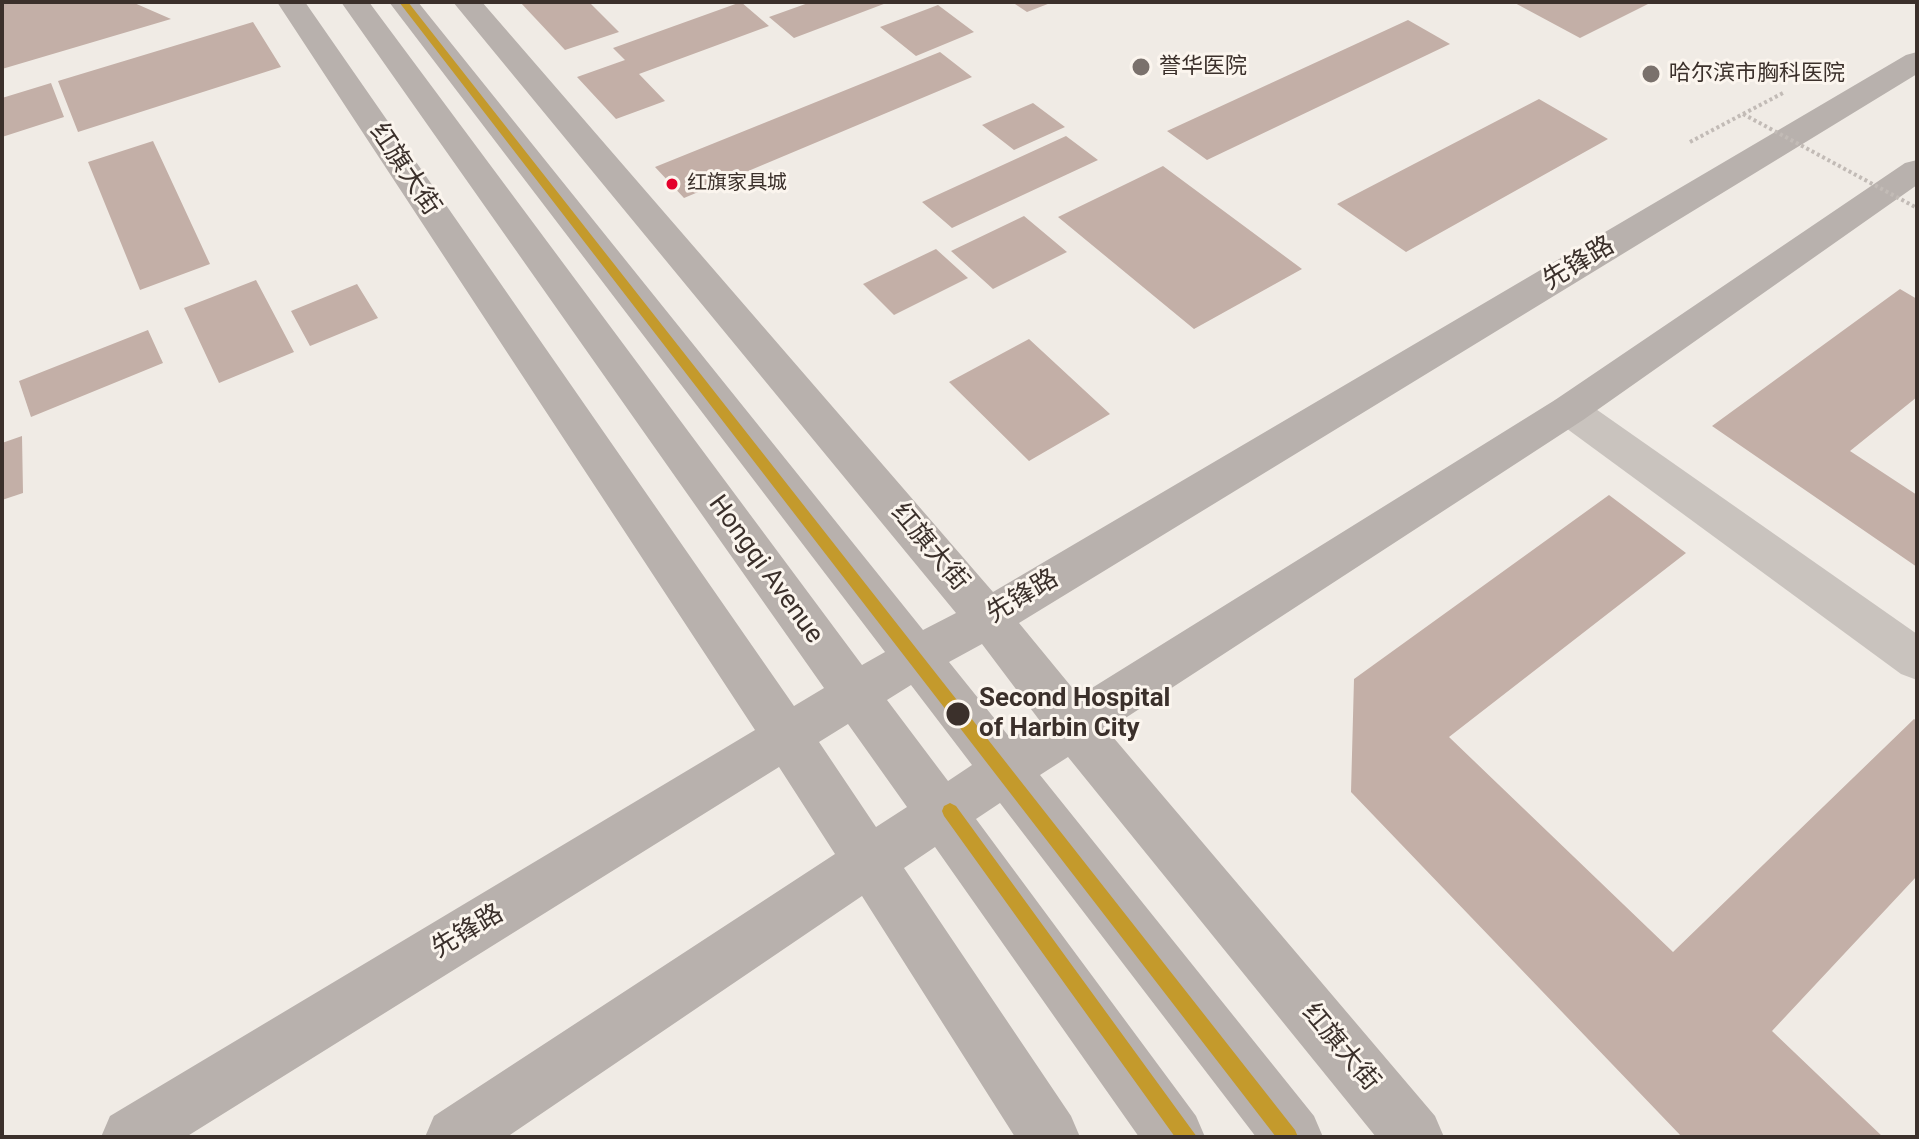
<!DOCTYPE html>
<html>
<head>
<meta charset="utf-8">
<style>
  body { margin:0 }
  #map { position:relative; width:1919px; height:1139px; overflow:hidden; background:#f0ebe5; font-family:Roboto,sans-serif }
  canvas { display:block }
  .frame { position:absolute; inset:0; border:4px solid #3b302b; pointer-events:none }
</style>
</head>
<body>
<div id="map">
<canvas width="1919" height="1139"></canvas>
<div class="frame"></div>
</div>
<script>
const context = document.querySelector('canvas').getContext('2d');
context.lineJoin = 'round';
function paint(path, color) {
  context.fillStyle = color;
  context.fill(path, 'evenodd');
}
function strokePath(path, color, width, dash) {
  context.strokeStyle = color;
  context.lineWidth = width;
  context.lineCap = dash ? 'butt' : 'round';
  context.setLineDash(dash || []);
  context.stroke(path);
}
function write(font, color, halo, rows, align = 'center') {
  context.font = font + ' Roboto,"Noto Sans SC",sans-serif';
  context.lineWidth = 6;
  context.setLineDash([]);
  context.textBaseline = 'middle';
  context.strokeStyle = halo;
  context.fillStyle = color;
  for (const [text, x, y, turn = 0] of rows) {
    context.save();
    context.translate(x, y);
    context.rotate((+turn || 0) * Math.PI / 180);
    context.textAlign = isNaN(turn) ? turn : align;
    if (halo) context.strokeText(text, 0, 0);
    context.fillText(text, 0, 0);
    context.restore();
  }
}
paint(new Path2D(`
  M2 2H132L171 19 2 69Z
  M520 2H589L619 32 565 50Z
  M741 2 769 26 639 74 665 101 616 119 577 77 625 60 613 48Z
  M811 2H889L794 38 769 17Z
  M1012 2H1053L1027 12Z
  M1513 2H1652L1580 38Z
  M938 5 974 32 916 56 880 27Z
  M1408 20 1450 44 1207 160 1167 131Z
  M253 22 281 67 78 132 58 81Z
  M940 52 972 77 684 198 655 167Z
  M51 83 64 117 2 137V98Z
  M1539 99 1608 139 1406 252 1337 204Z
  M1033 103 1065 127 1014 150 982 125Z
  M1066 136 1098 160 952 228 922 202Z
  M153 141 210 264 140 290 88 162Z
  M1163 166 1302 269 1194 329 1058 217Z
  M1024 216 1067 252 993 289 951 251Z
  M936 249 968 278 894 315 863 284Z
  M256 280 294 352 219 383 184 308Z
  M357 284 378 318 310 346 291 311Z
  M1900 289 1917 299V397L1850 451 1917 495V567L1712 426Z
  M148 330 163 363 31 417 19 381Z
  M1029 339 1110 414 1029 461 949 382Z
  M22 436 23 493 2 500V443Z
  M1609 495 1686 553 1449 737 1673 952 1914 719 1917 721V876L1772 1031 1883 1137H1682L1351 792 1354 679Z`), '#c3afa7');
strokePath(new Path2D(`
  M1743 114 1783 93`), '#c2bbb6', 4, [3, 3]);
paint(new Path2D(`
  M1569 395 1583 400 1917 634V680L1901 674 1555 420 1549 410 1555 400Z`), '#c9c3be');
paint(new Path2D(`
  M277 2H305L794 706 824 688 341 2H369L862 665 885 652 389 2H418L923 630 956 613 453 2H482L993 592 1906 55 1917 52V74L1019 623 1079 696 1555 400 1905 163 1917 160V185L1583 420 1107 730 1435 1116 1444 1137H1376L1068 757 1040 775 1314 1116 1323 1137H1256L1000 803 976 819 1196 1116 1205 1137H1139L935 847 904 868 1071 1116 1080 1137H1015L862 896 507 1137H425L434 1116 835 854 779 767 186 1137H101L110 1116 755 730ZM982 644 1040 721 1011 739 949 662ZM911 685 972 765 948 781 887 700ZM848 724 907 807 876 827 819 742Z`), '#b8b1ad');
strokePath(new Path2D(`
  M1690 142 1743 114 1917 208`), '#c2bbb6', 4, [3, 3]);
paint(new Path2D(`
  M399 2H408L1295 1130 1298 1137H1276Z
  M950 803 956 806 1197 1137H1175L944 816 942 811 944 806Z`), '#c49a2c');
for (const [x, y, r, color] of [
  [1141,67,10,"#7a716c"],
  [1651,74,10,"#7a716c"],
  [672,184,7,"#e4002b"],
  [958,714,13,"#3b302b"]
]) {
  const dot = new Path2D();
  dot.arc(x, y, r, 0, 2 * Math.PI);
  context.fillStyle = color;
  context.fill(dot);
  strokePath(dot, '#fbf5ee', 3);
}
write('20px', '#3b302b', '#fbf5ee', [
  ["红旗家具城",687,184]
], 'left');
write('22px', '#3b302b', '#fbf5ee', [
  ["誉华医院",1159,67],
  ["哈尔滨市胸科医院",1669,74]
], 'left');
write('26px', '#3b302b', '#fbf5ee', [
  ["红旗大街",404,170,56],
  ["先锋路",1579,264,-31],
  ["红旗大街",929,548,50],
  ["Hongqi Avenue",765,570,54],
  ["先锋路",1023,597,-31],
  ["先锋路",468,932,-31],
  ["红旗大街",1340,1048,50]
]);
write('bold 26px', '#3b302b', '#fbf5ee', [
  ["Second Hospital",979,699],
  ["of Harbin City",979,729]
], 'left');
</script>
</body>
</html>
